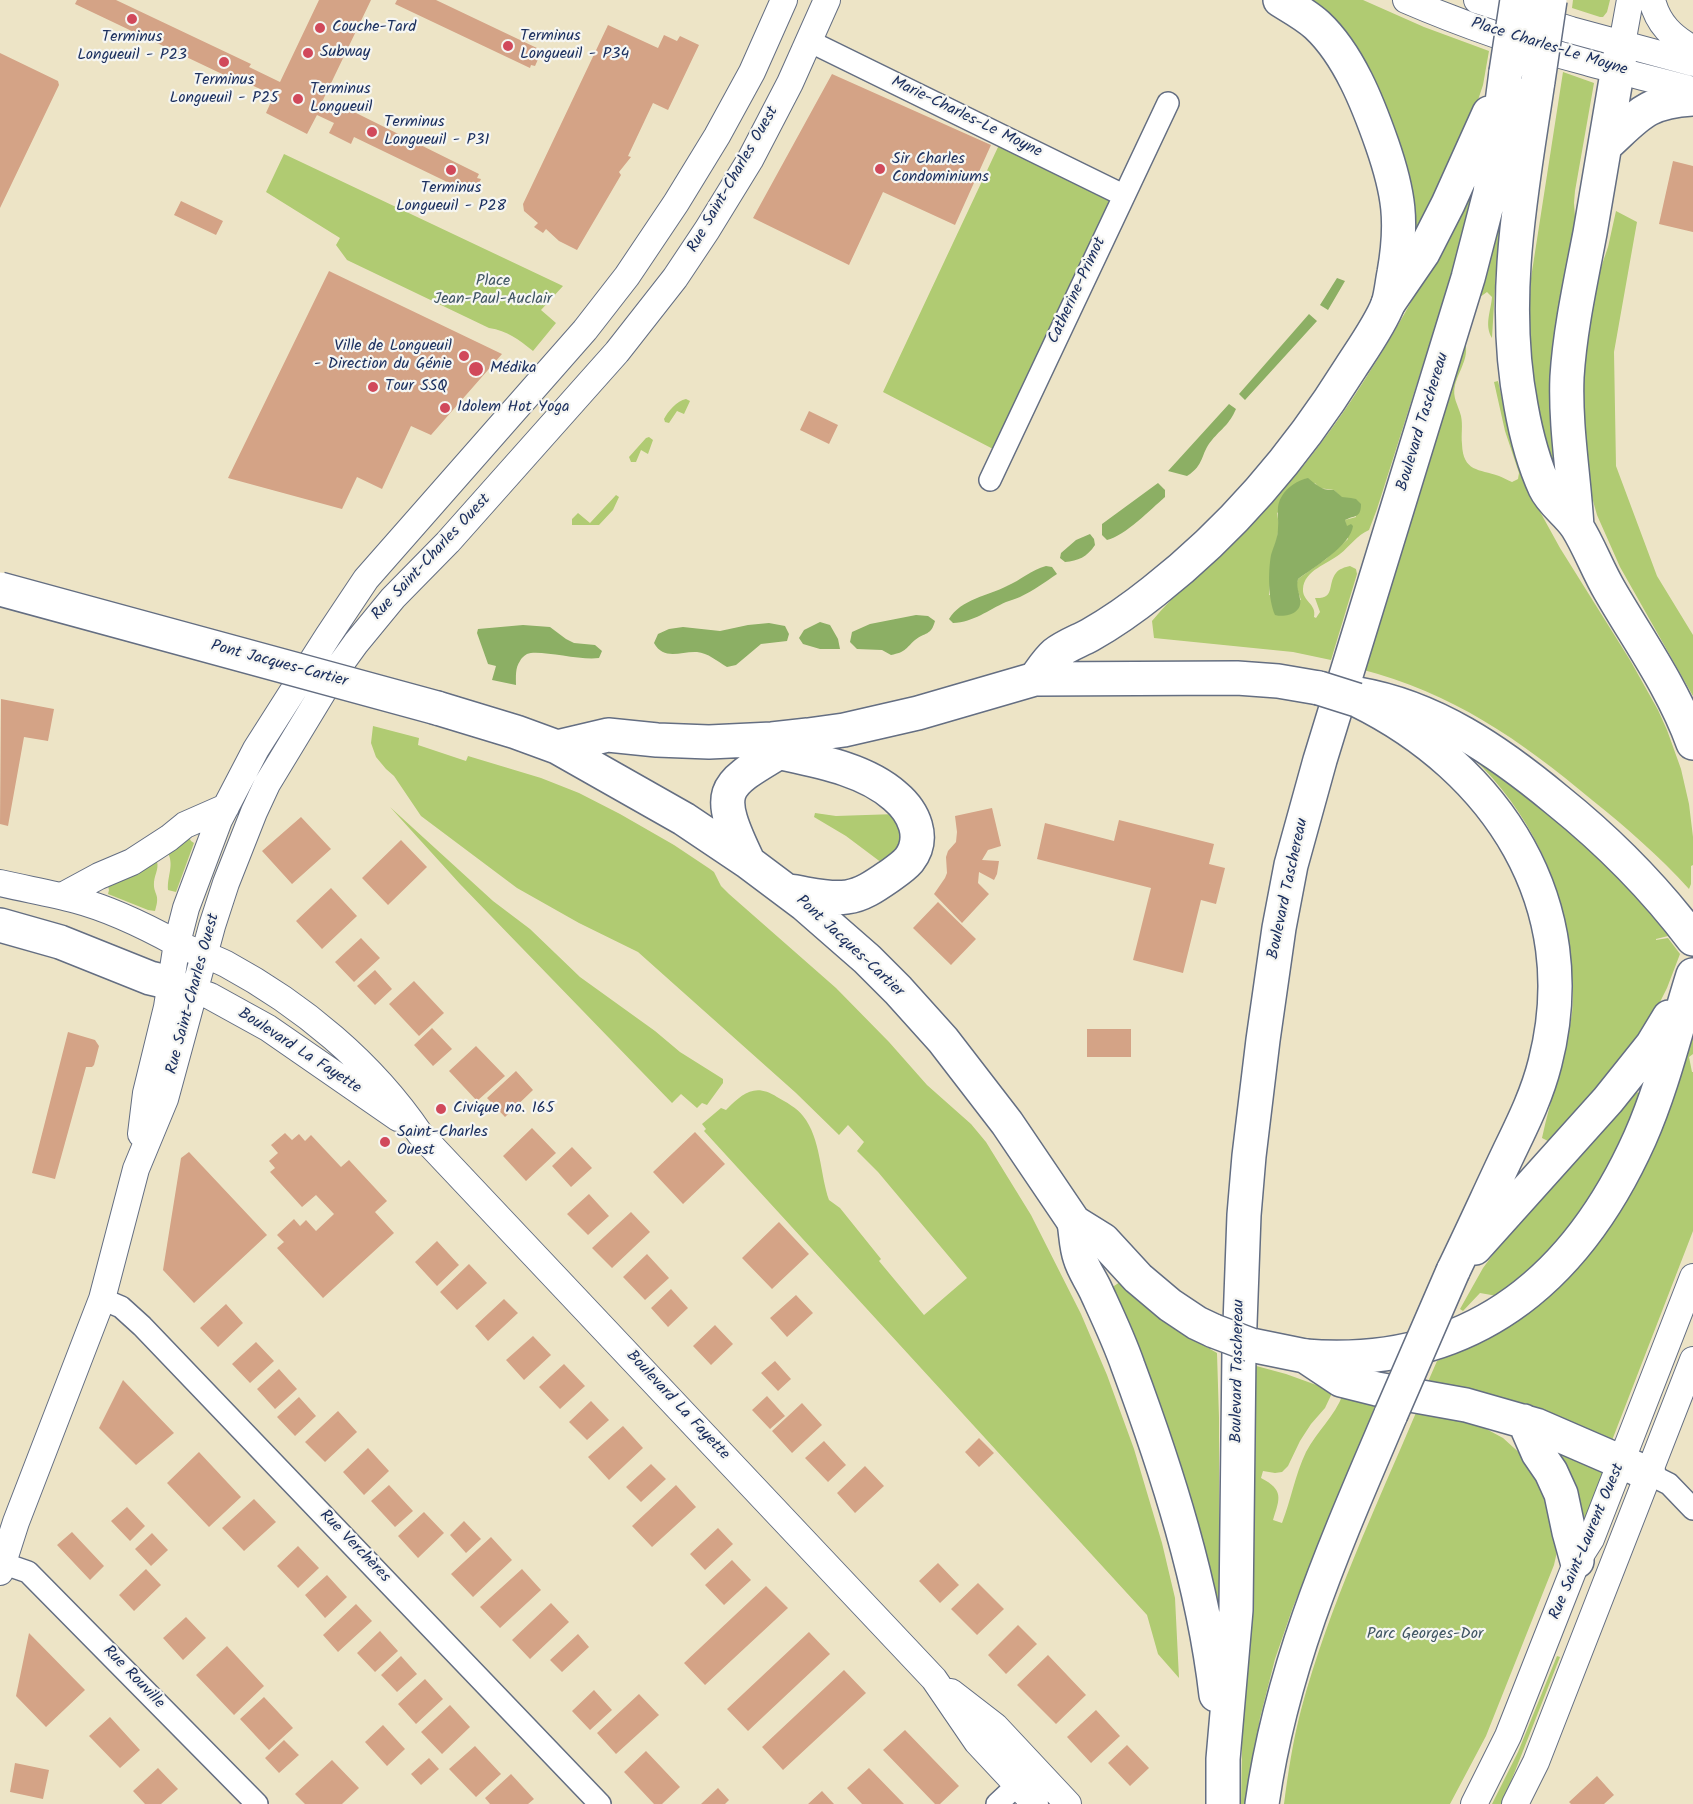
<!DOCTYPE html>
<html>
<head>
<meta charset="utf-8">
<style>
  body { margin:0 }
  canvas { display:block; background:#ede4c6 }
</style>
</head>
<body>
<canvas width="1693" height="1804"></canvas>
<script>
const context = document.querySelector('canvas').getContext('2d');
context.lineJoin = 'round';
function paint(path, color) {
  context.fillStyle = color;
  context.fill(path, 'evenodd');
}
function strokePath(path, color, width, dash) {
  context.strokeStyle = color;
  context.lineWidth = width;
  context.lineCap = dash ? 'butt' : 'round';
  context.setLineDash(dash || []);
  context.stroke(path);
}
function write(font, color, halo, rows, align = 'center') {
  context.font = font + ' Kalam,sans-serif';
  context.lineWidth = 4.5;
  context.setLineDash([]);
  context.textBaseline = 'middle';
  context.strokeStyle = halo;
  context.fillStyle = color;
  for (const [text, x, y, turn = 0] of rows) {
    context.save();
    context.translate(x, y);
    context.rotate((+turn || 0) * Math.PI / 180);
    context.textAlign = isNaN(turn) ? turn : align;
    if (halo) context.strokeText(text, 0, 0);
    context.fillText(text, 0, 0);
    context.restore();
  }
}
paint(new Path2D(`
  M1300 0H1363L1424 27 1489 51 1483 85 1474 112 1416 237Z
  M1573 0H1610L1607 12 1603 17H1600L1572 8Z
  M1563 72 1594 83 1575 191 1574 203 1576 230 1562 484 1553 471 1534 396 1528 328 1531 278Z
  M999 145 1114 198 995 450 883 392Z
  M284 154 563 286 541 310 556 323 533 351C518 339 508 331 489 328L347 260 336 245 340 238 266 192Z
  M1510 169 1496 271 1492 338C1484 325 1491 311 1492 297L1487 292 1480 297H1477Z
  M1471 191 1476 193 1463 239 1377 509 1369 530C1357 535 1350 546 1340 554 1328 564 1304 570 1303 589 1302 601 1317 604 1314 617L1316 618 1320 612 1315 598C1336 599 1327 584 1336 573 1339 569 1345 567 1350 566L1356 569 1357 574 1331 660 1293 652 1154 638 1152 621C1199 566 1257 523 1304 465 1371 382 1421 285 1471 191ZM1315 483 1319 488 1334 490 1342 498H1351L1356 517 1345 520 1348 539 1326 559 1298 579 1296 586 1301 600 1269 595 1272 554 1277 539 1279 525 1277 513Z
  M1616 211 1637 222 1614 352 1616 466 1657 576 1693 635V696L1620 567 1597 515 1583 465 1581 443 1583 359 1594 288 1608 247Z
  M1464 340C1471 355 1459 370 1455 385 1452 398 1458 404 1461 416 1463 425 1461 435 1462 444 1463 472 1479 469 1499 476 1504 478 1507 480 1512 482L1518 479 1519 473 1505 431 1494 382 1498 381 1507 420 1538 508 1560 548 1630 660 1658 710 1667 730 1681 769 1689 804 1693 837V865L1691 866V884L1689 889C1659 856 1627 828 1592 800 1519 739 1453 693 1360 669Z
  M686 399 690 401 684 414 677 411 669 423 665 422 664 419C668 411 677 401 686 399Z
  M649 437 653 440 648 454 641 450 636 462H631L629 457 646 438Z
  M616 495 619 497 613 510 599 525H572V519L578 513 590 523Z
  M373 726 419 738 418 745 466 761 468 756 541 778 579 793 620 814 674 845 710 869 714 872 721 886 729 894 836 988 889 1042 927 1085 971 1124 986 1142 1031 1215 1081 1314 1107 1375 1134 1449 1162 1543 1175 1598 1179 1678 1158 1654 1147 1615 704 1131 706 1129 702 1124 721 1108 726 1110C743 1093 755 1083 777 1097 786 1102 797 1108 803 1116 821 1138 820 1175 829 1200L840 1208 881 1259 879 1261 924 1315 967 1278 878 1172 857 1151 864 1142 848 1125 839 1135 796 1093 638 952 579 923 517 888 421 816 394 776 386 769 376 757 371 743Z
  M1472 757 1539 795 1673 932 1670 939 1668 936 1656 939V940L1668 938 1680 954 1667 988 1649 1024 1582 1109 1548 1141 1542 1138C1551 1096 1566 1056 1572 1013 1574 997 1572 979 1571 963 1565 884 1529 811 1472 757Z
  M390 807 493 901 530 929 580 977 655 1031 680 1052 723 1079V1083L707 1105 702 1103 697 1108 681 1094 672 1103 460 884Z
  M815 813 836 816 896 814 907 845 882 863 846 836 814 817Z
  M187 834 191 841 194 843 176 892 168 890C167 875 175 865 167 851Z
  M156 859C160 867 155 873 154 882 153 895 161 893 155 911L148 910 108 894 109 890 107 882Z
  M1693 1032V1054L1689 1057 1692 1072H1693V1231L1611 1443 1427 1384 1437 1361 1468 1347 1526 1314 1558 1287 1590 1252 1617 1214 1628 1196Z
  M1635 1091 1642 1095 1601 1183 1556 1247 1497 1296 1480 1293 1463 1311 1460 1309 1483 1268 1503 1241Z
  M1120 1282C1149 1311 1182 1333 1217 1353L1219 1418V1604L1214 1605 1111 1288Z
  M1249 1364 1286 1374 1333 1391 1325 1408 1311 1424 1300 1441 1288 1466 1282 1472 1275 1473 1263 1471 1261 1478C1284 1490 1280 1498 1273 1520L1282 1523C1291 1500 1295 1475 1306 1452 1317 1431 1335 1416 1343 1394L1376 1404 1293 1607 1275 1659 1260 1718 1246 1804H1241Z
  M1418 1408 1477 1424 1503 1438 1524 1457 1543 1482 1558 1547 1554 1565 1486 1736 1450 1804H1284C1288 1773 1293 1740 1301 1710 1329 1606 1376 1507 1418 1408Z
  M1548 1442 1603 1472 1580 1532Z
  M1557 1656 1560 1657 1508 1789 1501 1804H1492L1518 1752Z`), '#b0cb72');
paint(new Path2D(`
  M1337 278 1345 281 1328 310 1320 305Z
  M1309 314 1317 321 1245 400 1239 394Z
  M1229 404 1236 409C1229 425 1222 428 1212 440 1200 454 1205 465 1187 476L1168 471Z
  M1308 478C1317 485 1322 491 1334 490L1342 497 1351 498 1356 499 1361 504C1361 518 1355 515 1345 520L1347 526 1351 524 1353 526C1351 545 1313 568 1298 579 1296 588 1299 591 1300 599 1303 613 1286 618 1275 615 1268 599 1268 572 1271 555 1274 545 1278 538 1278 528 1279 517 1275 506 1282 496 1287 487 1298 480 1308 478Z
  M1158 483 1165 490V497C1151 509 1125 536 1107 540L1102 535V524Z
  M1090 534 1094 539 1095 545C1087 557 1078 561 1065 562L1060 558 1061 553 1076 540Z
  M1046 566 1052 567 1057 574C1045 582 1033 591 1020 597 1016 599 1011 600 1006 602 988 610 974 622 953 623L949 619C961 599 988 596 1007 586 1021 580 1031 570 1046 566Z
  M916 615 928 616 935 621C931 636 925 632 915 640 905 649 906 652 891 655L882 650 857 649 850 642 852 632 870 624Z
  M820 622 830 625 838 639 840 649H820L803 644 799 638 804 630Z
  M769 623 785 626 789 634 787 641 761 644 736 665 727 667C717 661 708 653 697 652 681 651 664 661 654 643L658 634 669 629 683 627 720 631 748 625Z
  M523 625 550 627 566 639 574 643 595 645 602 651 599 658C580 661 539 649 527 654 524 656 521 658 520 661 515 668 516 677 516 685L492 680 496 666 488 664 477 633 478 629Z`), '#8caf64');
paint(new Path2D(`
  M77 0H116L251 64 249 67 280 82 319 0H371L322 102 340 110 342 106 479 174 477 178 481 179 476 190 472 189 470 193 354 137 351 144 329 133 334 123 317 115 307 134 266 113 274 95 242 81 241 83 75 4Z
  M397 0H436L539 49 536 54 540 55 535 66 531 65 530 68 395 4Z
  M608 25 658 48 664 35 677 41 680 36 699 45 668 110 653 103 628 156 631 157 619 172 621 175 577 250 559 241 546 229 543 233 534 227 538 223 524 211 523 204Z
  M0 53 58 81 59 85 0 208Z
  M832 74 991 145 955 225 883 192 849 265 753 218Z
  M1673 161 1693 166V232L1659 224Z
  M181 201 223 221 216 235 174 215Z
  M329 271 502 354 431 435 411 426 382 489 357 477 342 509 228 478Z
  M809 411 838 425 829 444 800 430Z
  M1 699 54 709 48 741 24 737 8 826 0 824Z
  M992 808 1001 846 988 850 982 860 999 861 997 874 994 880 979 872 978 883 989 894 962 923 934 894 945 878 947 873 946 857 948 851 956 842 957 832 955 816Z
  M301 817 331 849 292 884 262 851Z
  M1119 820 1214 844 1209 864 1225 868 1216 904 1201 900 1183 973 1133 960 1151 888 1037 859 1045 823 1114 841Z
  M401 840 427 867 388 905 362 878Z
  M331 888 357 916 322 949 296 921Z
  M938 902 976 939 951 965 913 928Z
  M361 938 380 958 354 982 335 962Z
  M375 970 392 989 375 1005 357 986Z
  M414 981 444 1013 419 1036 389 1004Z
  M432 1028 452 1049 433 1066 414 1045Z
  M1087 1029H1131V1057H1087Z
  M68 1032 95 1040 99 1046 94 1065 92 1067H86L55 1179 32 1173Z
  M476 1046 505 1076 477 1101 449 1071Z
  M516 1071 533 1090 505 1117 487 1098Z
  M532 1128 556 1153 526 1181 503 1156Z
  M695 1132 725 1164 683 1204 653 1172Z
  M285 1133 292 1140 299 1134 305 1141 311 1135 341 1167 349 1160 387 1201 375 1212 394 1233 323 1298 277 1248 284 1242 277 1235 294 1219 300 1226 306 1220 316 1231 334 1214 316 1195 302 1207 270 1172 275 1168 269 1161 278 1153 271 1145Z
  M572 1147 592 1168 571 1187 552 1166Z
  M189 1152 267 1235 194 1303 163 1270 181 1158Z
  M589 1194 609 1216 588 1235 567 1214Z
  M631 1212 650 1232 612 1268 592 1248Z
  M779 1222 809 1254 772 1289 742 1258Z
  M437 1241 459 1265 437 1286 415 1262Z
  M647 1254 669 1278 645 1300 623 1277Z
  M469 1264 487 1283 457 1310 440 1292Z
  M671 1289 688 1308 668 1327 651 1308Z
  M796 1295 813 1313 787 1337 770 1318Z
  M504 1299 518 1313 488 1341 475 1326Z
  M226 1304 243 1323 218 1347 200 1328Z
  M715 1325 733 1344 711 1365 693 1346Z
  M533 1336 551 1355 524 1380 506 1360Z
  M256 1342 274 1361 250 1383 232 1364Z
  M775 1361 791 1379 778 1391 761 1373Z
  M564 1364 585 1386 560 1409 539 1387Z
  M279 1369 297 1389 275 1409 257 1389Z
  M123 1380 174 1433 136 1465 99 1428Z
  M767 1396 785 1416 770 1429 752 1410Z
  M299 1397 316 1416 295 1436 277 1417Z
  M591 1401 609 1420 587 1440 569 1422Z
  M802 1403 822 1425 792 1453 772 1431Z
  M338 1411 357 1432 325 1462 305 1442Z
  M623 1426 643 1448 609 1480 588 1457Z
  M979 1438 994 1453 979 1467 965 1452Z
  M824 1441 846 1465 828 1482 805 1458Z
  M368 1448 389 1471 364 1495 343 1472Z
  M199 1452 241 1497 209 1527 167 1483Z
  M651 1464 666 1479 641 1502 626 1487Z
  M865 1466 884 1486 855 1513 837 1493Z
  M389 1485 413 1511 395 1527 371 1501Z
  M676 1485 696 1507 652 1547 632 1526Z
  M254 1499 276 1522 244 1551 222 1528Z
  M127 1507 145 1526 130 1541 111 1521Z
  M424 1512 444 1533 418 1558 398 1536Z
  M464 1521 481 1539 466 1553 450 1535Z
  M718 1528 733 1544 705 1570 690 1554Z
  M72 1532 104 1566 90 1580 57 1545Z
  M152 1533 168 1550 151 1566 135 1549Z
  M491 1537 512 1560 473 1597 451 1574Z
  M298 1546 319 1568 298 1588 277 1566Z
  M732 1560 751 1580 724 1605 705 1585Z
  M938 1563 959 1585 940 1603 919 1581Z
  M146 1569 161 1585 134 1611 119 1595Z
  M522 1569 541 1590 500 1628 480 1607Z
  M327 1575 347 1597 325 1618 305 1595Z
  M978 1583 1004 1609 977 1635 951 1609Z
  M766 1586 788 1608 705 1685 684 1663Z
  M551 1603 569 1622 530 1659 512 1640Z
  M356 1604 372 1621 338 1652 323 1635Z
  M186 1617 206 1638 183 1660 163 1638Z
  M1018 1625 1037 1644 1006 1674 988 1655Z
  M380 1631 398 1651 375 1672 357 1653Z
  M809 1632 830 1654 748 1731 727 1709Z
  M29 1633 85 1690 46 1727 16 1696Z
  M578 1634 589 1647 562 1672 550 1660Z
  M227 1646 264 1686 234 1715 196 1675Z
  M1048 1655 1086 1695 1056 1724 1017 1685Z
  M401 1656 417 1674 397 1692 381 1675Z
  M844 1670 866 1693 783 1770 762 1747Z
  M425 1679 443 1699 416 1724 398 1704Z
  M594 1690 612 1710 590 1730 572 1711Z
  M639 1694 659 1715 616 1754 597 1733Z
  M264 1697 293 1728 269 1750 240 1719Z
  M450 1705 470 1727 442 1754 421 1732Z
  M1096 1710 1120 1736 1091 1763 1067 1737Z
  M110 1717 140 1750 120 1768 89 1736Z
  M383 1725 405 1749 387 1766 365 1742Z
  M905 1730 959 1786 940 1804H935L883 1750Z
  M284 1740 299 1755 279 1773 265 1758Z
  M1127 1745 1149 1768 1130 1786 1108 1763Z
  M475 1746 501 1774 476 1797 449 1769Z
  M646 1751 680 1787 662 1804H654L624 1772Z
  M429 1758 439 1769 421 1785 411 1774Z
  M332 1760 359 1788 342 1804H305L295 1794Z
  M15 1763 49 1770 43 1799 10 1792Z
  M158 1768 178 1789 161 1804H145L133 1791Z
  M869 1768 904 1804H862L847 1788Z
  M511 1774 534 1799 528 1804H490L485 1798Z
  M1597 1776 1614 1795 1604 1804H1571L1569 1802Z
  M718 1788 729 1800 725 1804H701Z
  M822 1791 834 1804H808Z`), '#d4a386');
const minor = new Path2D(`
  M809 41 1123 195
  M990 480 1168 103
  M102 1299 121 1307 142 1326 600 1804
  M1649 1474 1669 1484 1693 1509
  M2 1563 28 1572 257 1804
  M997 1804 1027 1776`);
const tertiary = new Path2D(`
  M1406 0C1464 25 1525 46 1586 62 1621 72 1657 80 1693 90
  M1477 0 1571 30 1693 63
  M1652 0C1658 24 1672 37 1693 49
  M1622 44 1630 0
  M0 883C25 889 51 893 76 900 110 909 145 926 176 943 192 951 210 956 226 964 302 1005 372 1063 420 1134L934 1679 977 1742 1035 1804
  M62 896 99 876 132 862 169 838 185 825 226 807
  M179 985 210 996 268 1028 398 1118
  M141 1134 146 1093 167 1007 177 943 186 908 219 820 256 749 328 636 366 579 585 330 627 276 676 203 717 136 752 72 784 0
  M0 1572 16 1522 102 1299 136 1169 165 1099 212 926 226 883 254 812 267 784 335 672 356 643 393 598 448 542 617 352 675 278 707 230 750 160 790 83 827 0
  M951 1692 995 1726 1068 1804
  M1474 1804 1508 1736 1577 1561 1591 1539 1693 1277
  M1515 1804 1536 1762 1550 1726 1693 1360`);
const primary = new Path2D(`
  M1035 679C1041 671 1047 661 1055 654 1065 646 1079 641 1090 635 1113 622 1134 607 1154 591 1233 529 1298 452 1351 367 1362 350 1381 323 1388 304 1391 295 1392 283 1394 273 1403 222 1399 193 1382 144 1368 104 1349 55 1317 25 1306 15 1293 8 1280 0
  M1358 694C1434 707 1498 751 1557 800 1608 841 1653 886 1693 939
  M437 708 516 732 557 747 684 819 748 862 804 904 867 959 898 990 943 1040 1007 1123 1074 1222 1103 1240 1138 1278 1170 1305 1197 1323 1214 1331
  M557 747 608 735 657 740 709 742 772 739 808 735 844 730 918 713 1035 679 1237 678 1278 681 1319 688
  M759 748C803 759 860 765 895 796 914 812 926 838 909 860 903 867 895 872 888 877 875 886 862 895 847 897 828 900 806 893 788 891
  M748 861C712 786 723 786 788 747
  M1251 1345 1305 1356 1341 1380 1377 1389 1466 1405 1536 1425 1649 1474
  M1524 1421 1538 1453 1551 1472 1561 1494 1569 1532 1577 1561`);
const trunk = new Path2D(`
  M1538 81C1522 189 1500 297 1521 406 1526 434 1533 462 1545 488 1552 503 1568 513 1577 527 1589 546 1598 571 1610 591 1639 641 1673 688 1693 743
  M1606 145C1639 115 1645 102 1693 99
  M1388 304 1423 253 1448 204 1489 113
  M1577 527C1574 476 1565 427 1567 377 1570 329 1581 280 1590 233 1601 170 1611 107 1622 44
  M1357 700C1497 769 1586 904 1545 1063 1537 1095 1523 1123 1509 1152 1490 1192 1472 1232 1453 1271
  M1074 1222C1076 1234 1076 1247 1080 1258 1083 1269 1091 1280 1096 1291 1107 1315 1119 1340 1128 1366 1167 1471 1203 1583 1216 1695
  M1475 1248 1608 1100 1652 1045 1669 1017
  M1305 1356C1468 1369 1575 1283 1640 1138 1663 1086 1676 1029 1693 975
  M1223 1804V1759L1236 1610 1239 1351 1244 1215 1249 1156 1263 1040 1279 928 1291 865 1320 760 1468 278 1490 193 1506 72
  M1262 1804C1282 1663 1336 1543 1391 1414`);
const motorway = new Path2D(`
  M0 925 60 942 150 978 171 983`);
strokePath(minor, '#646e82', 24);
strokePath(tertiary, '#646e82', 28);
strokePath(primary, '#646e82', 36);
strokePath(trunk, '#646e82', 36);
strokePath(motorway, '#646e82', 36);
strokePath(minor, '#fff', 21);
strokePath(tertiary, '#fff', 26);
strokePath(primary, '#fff', 33);
strokePath(trunk, '#fff', 33);
strokePath(motorway, '#fff', 33);
const primaryBridge = new Path2D(`
  M0 589 437 708
  M1214 1331 1251 1345`);
const trunkBridge = new Path2D(`
  M1506 72 1517 0
  M1538 81 1550 0
  M1319 688 1357 700
  M1391 1414 1453 1271`);
strokePath(primaryBridge, '#646e82', 36, []);
strokePath(trunkBridge, '#646e82', 36, []);
strokePath(primaryBridge, '#fff', 33);
strokePath(trunkBridge, '#fff', 33);
for (const [x, y, r, color] of [
  [132,19,6,"#d1495b"],
  [320,28,6,"#d1495b"],
  [508,46,6,"#d1495b"],
  [308,53,6,"#d1495b"],
  [224,62,6,"#d1495b"],
  [298,99,6,"#d1495b"],
  [372,132,6,"#d1495b"],
  [880,169,6,"#d1495b"],
  [451,170,6,"#d1495b"],
  [464,356,6,"#d1495b"],
  [476,369,8,"#d1495b"],
  [373,387,6,"#d1495b"],
  [445,408,6,"#d1495b"],
  [441,1109,6,"#d1495b"],
  [385,1142,6,"#d1495b"]
]) {
  const dot = new Path2D();
  dot.arc(x, y, r, 0, 2 * Math.PI);
  context.fillStyle = color;
  context.fill(dot);
  strokePath(dot, '#f6f6f2', 2);
}
write('16px', '#1b2f5e', '#f6f6f2', [
  ["Couche-Tard",332,28],
  ["Terminus",520,37],
  ["Longueuil - P34",520,55],
  ["Terminus",132,38,"center"],
  ["Longueuil - P23",132,56,"center"],
  ["Subway",320,53],
  ["Terminus",224,81,"center"],
  ["Longueuil - P25",224,99,"center"],
  ["Terminus",310,90],
  ["Longueuil",310,108],
  ["Terminus",384,123],
  ["Longueuil - P31",384,141],
  ["Sir Charles",892,160],
  ["Condominiums",892,178],
  ["Terminus",451,189,"center"],
  ["Longueuil - P28",451,207,"center"],
  ["Ville de Longueuil",452,347,"right"],
  ["- Direction du Génie",452,365,"right"],
  ["Médika",490,369],
  ["Tour SSQ",385,387],
  ["Idolem Hot Yoga",457,408],
  ["Civique no. 165",453,1109],
  ["Saint-Charles",397,1133],
  ["Ouest",397,1151]
], 'left');
write('16px', '#1b2f5e', '#f6f6f2', [
  ["Place Charles-Le Moyne",1549,48,17],
  ["Marie-Charles-Le Moyne",966,118,26],
  ["Rue Saint-Charles Ouest",734,180,-60],
  ["Catherine-Primot",1078,291,-65],
  ["Boulevard Taschereau",1424,422,-73],
  ["Rue Saint-Charles Ouest",432,558,-47],
  ["Pont Jacques-Cartier",279,665,15],
  ["Boulevard Taschereau",1289,889,-78],
  ["Pont Jacques-Cartier",849,947,43],
  ["Rue Saint-Charles Ouest",194,994,-75],
  ["Boulevard La Fayette",299,1052,33],
  ["Boulevard Taschereau",1239,1371,-89],
  ["Boulevard La Fayette",677,1406,47],
  ["Rue Saint-Laurent Ouest",1588,1542,-67],
  ["Rue Verchères",354,1547,46],
  ["Rue Rouville",133,1678,46]
]);
write('16px', '#405663', '#f6f6f2', [
  ["Place",493,282],
  ["Jean-Paul-Auclair",493,300],
  ["Parc Georges-Dor",1425,1635]
]);
</script>
</body>
</html>
